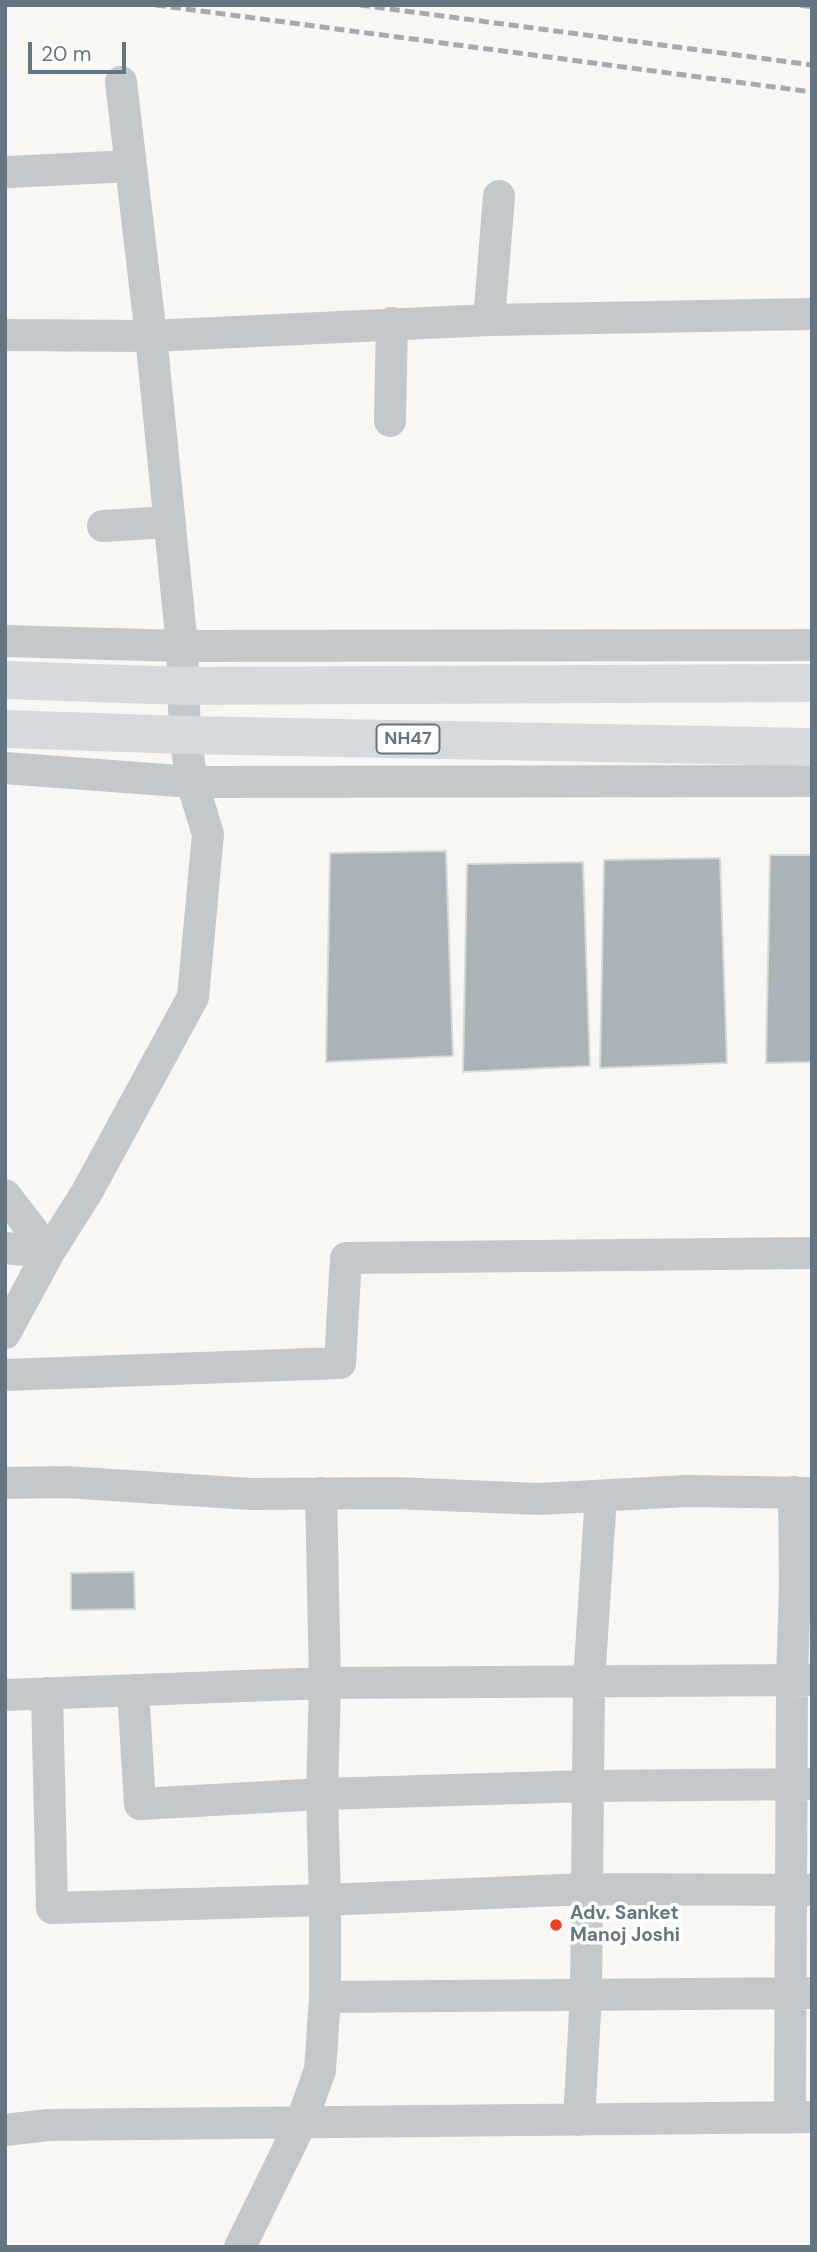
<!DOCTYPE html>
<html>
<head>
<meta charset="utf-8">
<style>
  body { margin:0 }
  #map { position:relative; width:817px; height:2252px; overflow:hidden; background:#f8f7f4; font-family:"DM Sans",sans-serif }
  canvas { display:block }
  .frame { position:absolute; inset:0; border:7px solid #627580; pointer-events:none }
  .scale { position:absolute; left:28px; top:42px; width:98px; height:32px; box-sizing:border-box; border:4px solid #627580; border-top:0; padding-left:9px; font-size:21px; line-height:24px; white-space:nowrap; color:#627580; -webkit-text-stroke:5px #fff; paint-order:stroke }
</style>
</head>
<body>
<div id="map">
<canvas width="817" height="2252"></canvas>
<div class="frame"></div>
<div class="scale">20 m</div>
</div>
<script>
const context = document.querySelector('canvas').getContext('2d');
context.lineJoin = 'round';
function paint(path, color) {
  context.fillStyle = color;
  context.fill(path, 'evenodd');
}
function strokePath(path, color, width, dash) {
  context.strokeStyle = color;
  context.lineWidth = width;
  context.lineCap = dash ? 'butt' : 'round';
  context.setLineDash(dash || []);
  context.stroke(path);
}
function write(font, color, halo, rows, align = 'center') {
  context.font = font + ' "DM Sans",sans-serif';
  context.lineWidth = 7;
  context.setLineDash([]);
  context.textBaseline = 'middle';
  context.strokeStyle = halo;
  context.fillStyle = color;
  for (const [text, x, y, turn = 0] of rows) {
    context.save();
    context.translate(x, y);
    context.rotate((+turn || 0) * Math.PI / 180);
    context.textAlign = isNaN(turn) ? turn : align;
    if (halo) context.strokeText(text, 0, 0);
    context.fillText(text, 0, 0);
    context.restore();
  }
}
const building = new Path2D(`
  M446 851 453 1056 326 1062 330 853Z
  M770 855H812V1062L766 1063Z
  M720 858 727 1063 600 1068 604 860Z
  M583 862 590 1066 463 1072 467 864Z
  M134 1572 135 1609 71 1610V1573Z`);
paint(building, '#a9b3b8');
strokePath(building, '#d9d9d7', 2);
strokePath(new Path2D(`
  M9 172 130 166
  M489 320 499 196
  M5 335 151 336 489 320 812 314
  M390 421 392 323
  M103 526 169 522
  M5 641 182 646 812 645
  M5 768 192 782 812 781
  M5 1195 49 1252 5 1248
  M5 1333 49 1252 87 1192 193 997 208 834 192 782 185 735 182 646 151 336 121 82
  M5 1375 340 1363 346 1258 812 1253
  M5 1483 66 1482 251 1494 394 1493 539 1499 686 1491 812 1493
  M133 1690 140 1804 322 1794 588 1786 812 1784
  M47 1693 52 1908 325 1900 586 1889 812 1890
  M5 1695 325 1683 812 1680
  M325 1997 810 1993
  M790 2118 792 1680 795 1585 794 1492
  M579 2120 586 1995 589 1681 601 1496
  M5 2130 48 2125 812 2117
  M240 2247 301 2123 320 2070 325 1997V1900L322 1794 325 1683 321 1493`), '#c3c8ca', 32);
strokePath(new Path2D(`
  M5 680 183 686 812 683
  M5 729 185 735 812 747`), '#d6dade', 38);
strokePath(new Path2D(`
  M156 5 812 92
  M360 5 812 65
  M800 5 812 7`), '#a3abb0', 5, [10, 5]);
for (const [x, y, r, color] of [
  [556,1925,7,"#e84424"]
]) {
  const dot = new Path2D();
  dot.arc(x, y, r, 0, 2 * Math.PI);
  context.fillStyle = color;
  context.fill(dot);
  strokePath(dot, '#fff', 2.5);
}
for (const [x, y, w] of [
  [408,739,63]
]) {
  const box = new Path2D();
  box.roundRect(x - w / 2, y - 14.5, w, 29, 5);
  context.fillStyle = '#fff';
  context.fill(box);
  strokePath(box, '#627580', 2);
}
write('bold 18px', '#627580', null, [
  ["NH47",408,739]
]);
write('bold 19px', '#627580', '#fff', [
  ["Adv. Sanket",570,1914],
  ["Manoj Joshi",570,1936]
], 'left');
</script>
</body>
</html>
